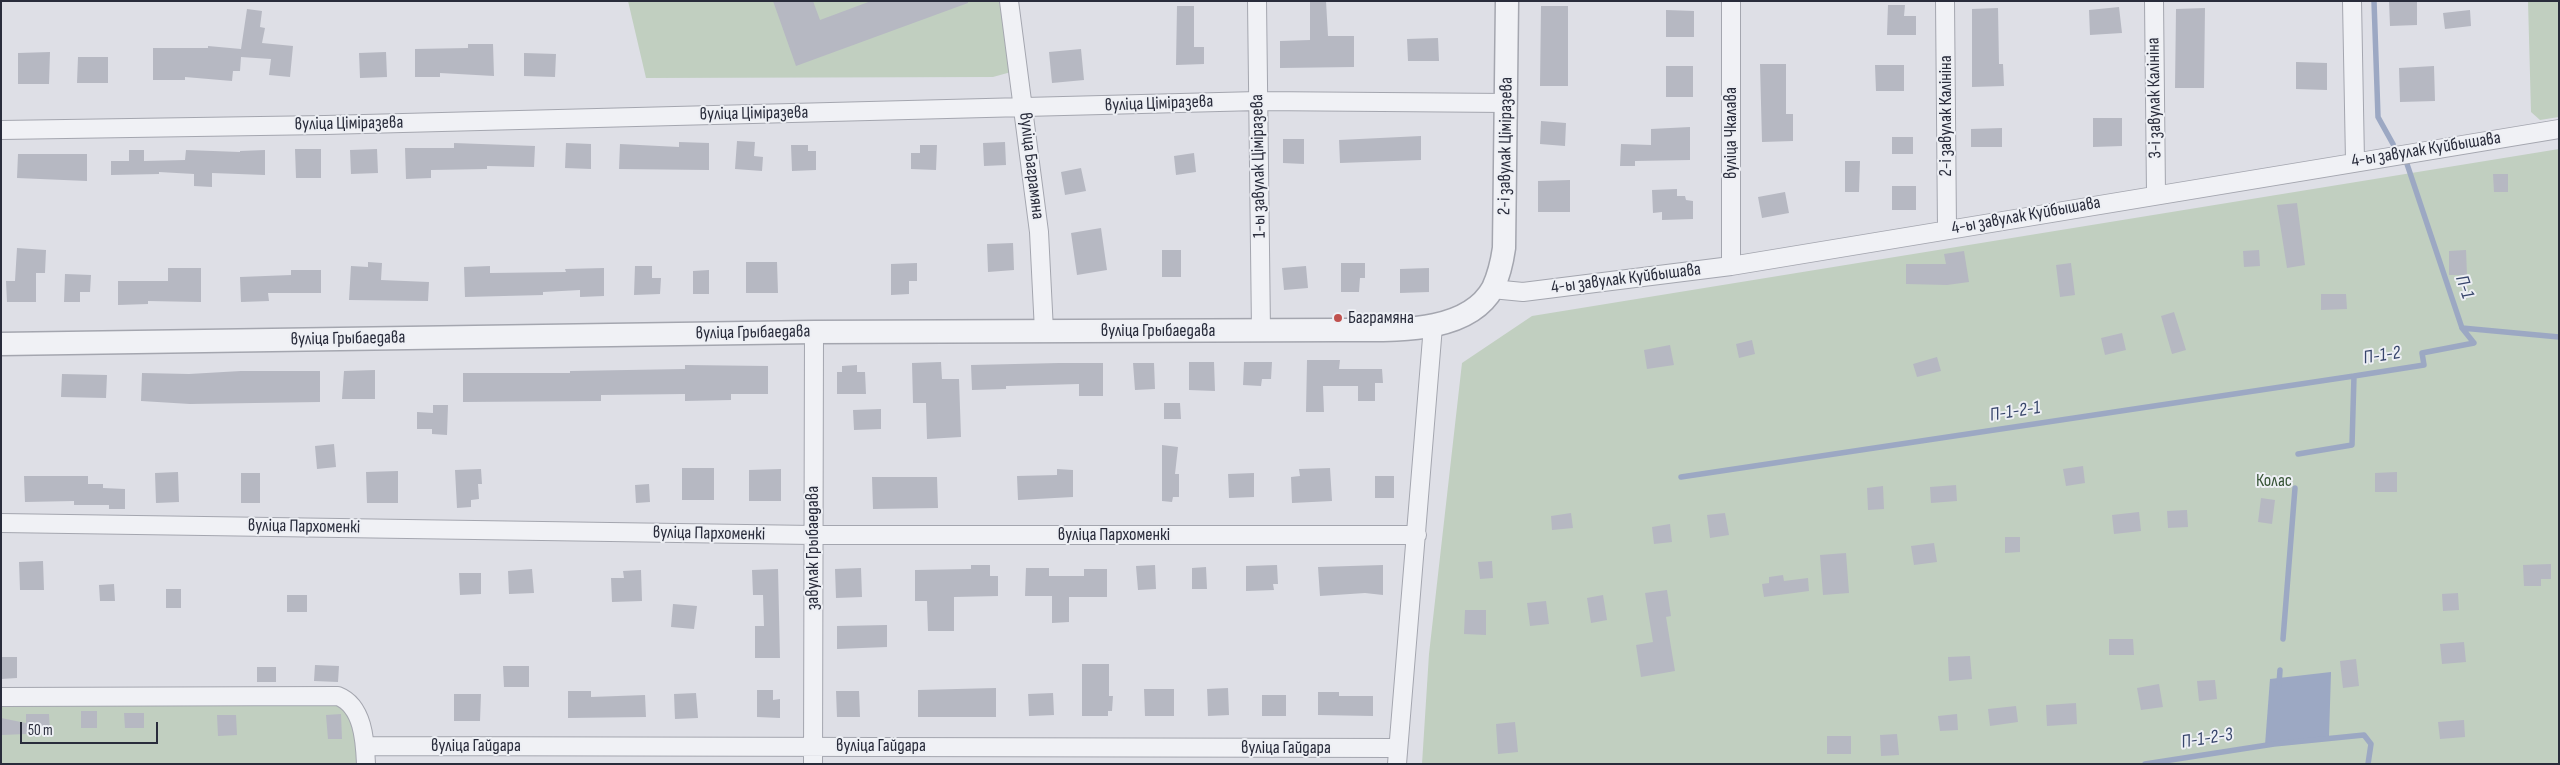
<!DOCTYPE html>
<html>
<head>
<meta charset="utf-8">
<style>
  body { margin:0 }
  #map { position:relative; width:2560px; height:765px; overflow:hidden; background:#dedfe6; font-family:"Sofia Sans Condensed",sans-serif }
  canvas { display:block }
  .frame { position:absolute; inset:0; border:2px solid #292c3b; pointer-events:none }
  .scale { position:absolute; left:20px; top:722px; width:138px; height:22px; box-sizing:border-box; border:2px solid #292c3b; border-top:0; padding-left:6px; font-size:15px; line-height:18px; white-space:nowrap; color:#292c3b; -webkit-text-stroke:4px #edeff4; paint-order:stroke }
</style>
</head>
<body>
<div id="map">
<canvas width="2560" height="765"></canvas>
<div class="frame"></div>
<div class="scale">50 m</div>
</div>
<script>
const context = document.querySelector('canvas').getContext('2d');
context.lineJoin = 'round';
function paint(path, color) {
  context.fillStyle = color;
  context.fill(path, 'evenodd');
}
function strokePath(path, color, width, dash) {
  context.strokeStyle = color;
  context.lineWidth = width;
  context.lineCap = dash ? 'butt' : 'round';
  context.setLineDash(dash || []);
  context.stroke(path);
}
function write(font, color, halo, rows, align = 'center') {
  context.font = font + ' "Sofia Sans Condensed",sans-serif';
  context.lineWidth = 4;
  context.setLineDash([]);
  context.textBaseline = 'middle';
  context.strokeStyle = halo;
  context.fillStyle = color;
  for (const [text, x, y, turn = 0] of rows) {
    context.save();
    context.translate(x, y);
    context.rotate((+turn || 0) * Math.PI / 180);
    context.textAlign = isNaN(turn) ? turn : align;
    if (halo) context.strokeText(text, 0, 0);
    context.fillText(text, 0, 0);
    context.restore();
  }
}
paint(new Path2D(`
  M628 1H999L1011 72 993 77 646 78Z
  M2528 1H2559V117L2540 120 2531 112Z
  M2559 149V764H1422L1429 654 1462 363 1532 316Z
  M1 703 338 706 351 718 356 745V764H1Z`), '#c1cfc0');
paint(new Path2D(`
  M2331 672 2329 737 2265 745 2270 679Z`), '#9ca8c3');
strokePath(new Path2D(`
  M2374 1 2378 117 2393 144
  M2407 164 2462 328 2559 337
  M2298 454 2352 445 2354 376 2424 365 2422 353 2474 343 2462 328
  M1681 477 2354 376
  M2283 639 2295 488
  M2279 685 2280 670
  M2145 764 2274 744 2364 735 2371 744 2368 764`), '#9ca8c3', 5.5);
paint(new Path2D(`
  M773 1H813L820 20 871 1H968V3L796 66Z
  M1310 1H1326L1328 36H1354V67L1280 68V41L1310 40Z
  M2389 1H2417V25L2390 26Z
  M1888 5H1905L1904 16H1916V35H1887Z
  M1177 6H1194V47H1204V64L1176 65Z
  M1541 6H1568V86H1540Z
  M2119 7 2122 33 2090 35 2089 10Z
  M1998 8 1999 64H2003L2004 86 1972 87V9Z
  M2205 8 2204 88H2175L2176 9Z
  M247 9 262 11 260 27 265 28 262 43 293 46 290 77 269 75 271 59 241 57 240 71H233L232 81 185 77V80H153V48H208V46L241 49Z
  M1666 10 1694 11V37H1666Z
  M2470 10 2471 26 2445 29 2443 13Z
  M1438 38 1439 61H1408L1407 39Z
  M468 44H493L494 76 440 73V77H415V49L468 48Z
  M1081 49 1084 80 1052 83 1049 52Z
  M50 52 49 84H18V53Z
  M386 52 387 77 360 78 359 53Z
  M524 53 556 54 555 77 524 76Z
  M78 57H108V83H77Z
  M2296 62 2327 63V90L2296 89Z
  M1760 64H1786V114H1793V141L1762 142Z
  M1875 65H1904V91H1876Z
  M1666 66H1693V97H1666Z
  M2434 66 2435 101 2400 102 2399 68Z
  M2093 118H2122V146L2093 147Z
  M1541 121 1566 123 1565 146 1540 144Z
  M1690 127V160L1635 161V166H1620L1621 144 1651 145V129Z
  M2002 128V147H1971V129Z
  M1421 136V160L1340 163 1339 140Z
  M1892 137H1913V154H1892Z
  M1283 139H1304V164L1283 163Z
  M737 141 755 142 754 156 763 157 762 171 735 169Z
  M679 142 709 143V170L619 169 620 144 679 147Z
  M1005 142 1006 165 984 166 983 143Z
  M454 143 535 146 534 167 487 166V169L431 170V178L406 179 405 148H454Z
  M566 143 591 144V169L565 168Z
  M791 145H808V151H816V170L792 171Z
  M920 145H937L936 170 911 169V153H920Z
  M295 149H321V178H296Z
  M377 149 378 173 351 174 350 150Z
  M129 150H144V161L185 160 186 150 240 152V151L265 150V175L212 173V187L194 186V174L159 172V174L111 175V161H129Z
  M1194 153 1196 172 1176 175 1174 156Z
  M18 154H87V181L17 178Z
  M1845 161H1860L1859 192H1845Z
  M1081 168 1086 191 1065 195 1061 172Z
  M2493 174H2508V192H2494Z
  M1570 180V212H1538V181Z
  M1892 186H1916V210H1892Z
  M1677 189V196H1685L1686 200 1693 201V219L1662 220V212L1653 213 1652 190Z
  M1785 192 1789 213 1762 218 1758 197Z
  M2297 203 2305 265 2287 268 2277 205Z
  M1101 228 1107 270 1077 275 1071 233Z
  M1013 243 1014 270 988 272 987 244Z
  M17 248 46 250 45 273H36V302H7L6 281H15Z
  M1162 250H1181V277H1162Z
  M2259 250 2260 266 2244 267 2243 251Z
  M2466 250 2467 275H2449V251Z
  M1964 251 1969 282 1947 285 1906 284V264H1946L1944 254Z
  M368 262 382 263 381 280 429 282 428 301 349 300 351 266 368 267Z
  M746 262H777L778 293H746Z
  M917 263V281H909V294L891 295V264Z
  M1341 263H1365V278H1360L1359 292H1341Z
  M2071 263 2075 295 2060 297 2056 265Z
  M490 266V273L566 272 565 269 604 268V296L580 297V290L543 292V295L465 297 464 267Z
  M635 266H652V278H661L660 294 634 295Z
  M1306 266 1308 288 1284 290 1282 268Z
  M168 268H201V302L148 301V304L118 305V281H168Z
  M1429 268V292L1400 293V269Z
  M291 270H321V293H268L269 301 241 302 240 277 291 275Z
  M709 270V294H693V271Z
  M65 274 91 275 90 292H80V302H64Z
  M2321 294H2346L2347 309 2321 310Z
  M2174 312 2186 350 2172 354 2161 316Z
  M2122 333 2126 350 2105 355 2101 338Z
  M1752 340 1755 354 1739 358 1736 344Z
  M1670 345 1674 365 1647 369 1644 350Z
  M1937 357 1941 371 1917 377 1913 364Z
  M1307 360H1340L1339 369H1382L1383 383H1375V401H1358V386H1323L1324 412H1306Z
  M941 362 942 379H959L961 437 927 439 926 403H913L912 363Z
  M1189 362H1214L1215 391 1189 390Z
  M1244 362H1272L1271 379H1262L1261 386 1243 385Z
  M1059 363H1103V396H1079V384L1006 386V389L972 390 971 365Z
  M1133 363H1154L1155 389 1135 390Z
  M685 365 768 366V394H731V400L685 401V394L601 395V401L463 402V373H570V371L685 369Z
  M857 365V372H865L866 394H837V372H842V366Z
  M375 370V399H342L344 371Z
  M241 371H320V402L190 404 141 401 142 373 189 374Z
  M62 374 107 375 106 398 61 397Z
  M1164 403H1180L1181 419H1164Z
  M433 405H448L447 435 432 434V429H417V412L433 413Z
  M881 409V429L854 430 853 410Z
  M334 444 336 467 317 469 315 446Z
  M1162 445 1178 447 1175 474H1179V497H1173L1172 502 1162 501Z
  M2083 466 2085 483 2066 486 2063 469Z
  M682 468H714V500H682Z
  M1330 468 1332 501 1292 503 1291 477 1300 476 1299 469Z
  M481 469 482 484H478L479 499 471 500V507L457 508 455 470Z
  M781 469V501H749V470Z
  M1057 469 1073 470V497L1018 500 1017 476 1057 475Z
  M398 471V503H367L366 472Z
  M178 472 179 502 156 503 155 473Z
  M2397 472V492H2375V473Z
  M241 473H260V503H241Z
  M1254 473V497L1229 498 1228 474Z
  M24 476H88V484H103V488L125 489V509H109V505H74V501L25 502Z
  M1375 476H1394V498H1375Z
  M872 477H937L938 508 873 509Z
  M649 484 650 502 636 503 635 485Z
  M1956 485 1957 501 1931 503 1930 487Z
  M1883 486 1884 509 1868 510 1867 488Z
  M2261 498 2275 500 2272 524 2258 522Z
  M2187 510 2188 527 2168 528 2167 511Z
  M2139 512 2141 531 2114 534 2112 515Z
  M1571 513 1573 528 1552 530 1551 516Z
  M1725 513 1729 535 1710 538 1707 515Z
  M1670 524 1672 542 1654 544 1652 527Z
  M2005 537H2020V552L2005 553Z
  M1934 543 1937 562 1914 565 1911 546Z
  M1846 553 1849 593 1823 595 1820 555Z
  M43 561 44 590H20L19 562Z
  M1492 561 1493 578 1480 579 1478 562Z
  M2551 564V579H2541V586H2524L2523 565Z
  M971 565H990V576H998V596L954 597V631H928L927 601H915V570L971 569Z
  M1155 565 1156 589 1138 590 1136 566Z
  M1277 565 1278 584H1273L1274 590 1246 591V566Z
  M1383 565V595L1365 593 1320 596 1318 567Z
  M1206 567 1207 589H1192V568Z
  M861 568 862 597 836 598 835 569Z
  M1026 568H1049V576H1084V569H1107V597H1069V622L1052 623V596H1025Z
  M532 569 534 593 509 594 508 571Z
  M778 569 780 658H755V626H764L763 595H753L752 570Z
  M641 570 642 601 612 602 611 578H624L623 571Z
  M459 573H481V594L460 595Z
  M1783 575 1784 581 1808 578 1809 591 1764 597 1762 584 1769 583V577Z
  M114 584 115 601H100L99 585Z
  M166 589H181V608H166Z
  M1667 590 1671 616 1666 617 1675 671 1641 677 1636 645 1653 642 1645 593Z
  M2458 593 2459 610 2443 611 2442 594Z
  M287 595H307V612H287Z
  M1603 595 1607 620 1591 623 1587 598Z
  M1546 601 1549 624 1530 626 1527 603Z
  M673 604 697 606 694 629 671 627Z
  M1465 610H1486V635L1464 634Z
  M887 625V647L837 649V626Z
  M2109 639H2133L2134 655H2109Z
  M2464 642 2466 662 2442 664 2440 644Z
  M1970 656 1972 679 1949 681 1948 657Z
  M1 657H17V678L1 679Z
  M2356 659 2359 686 2343 688 2340 661Z
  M1082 664H1109V696H1113L1112 711H1108V716H1082Z
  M315 665 339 666 338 682 314 681Z
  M503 666H529V687H504Z
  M257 667H276V682H257Z
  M2215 680 2217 699 2199 701 2197 681Z
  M2159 684 2163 707 2141 710 2137 688Z
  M996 688V717H918V690Z
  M1228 688 1229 715 1208 716 1207 689Z
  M1144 689H1174V716H1145Z
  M757 690H773V700L780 699V718L757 717Z
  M568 691H591V697L645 695 646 717 568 718Z
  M836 691H859L860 717H837Z
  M1318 692H1339V696H1373V716L1318 715Z
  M696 693 698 718 675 719 674 694Z
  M1053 693 1054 715 1029 716 1028 694Z
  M454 694H481L480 721H454Z
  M1262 695H1286V716H1262Z
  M2076 703 2077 724 2047 726 2046 705Z
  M2016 706 2018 722 1990 726 1988 709Z
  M81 711H97V728H81Z
  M124 713H144V728H125Z
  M26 714H49L50 733 1 735V718L26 723Z
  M341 714 342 739H328L326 715Z
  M1957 714 1958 730 1940 731 1938 716Z
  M217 715H236L237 735 218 736Z
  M2464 720 2465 737 2440 739 2438 722Z
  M1515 722 1518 752 1498 754 1496 724Z
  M1897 734 1899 755 1881 756 1880 735Z
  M1827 736H1851V754H1827Z`), '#b6b8c2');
const minor = new Path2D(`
  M1009 1 1039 232 1044 331
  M1257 1 1261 331
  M1731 1V266
  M1945 1 1947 230
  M2154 1 2156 194
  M2352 1 2355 161
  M1 130 325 125 1258 101 1507 103
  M1492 289 1523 292 1731 266 2559 129
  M1 523 813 535H1417
  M1 697 338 696C363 706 365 740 366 764
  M365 746 1397 748
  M813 764 814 332
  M1397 764 1433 326`);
const tertiary = new Path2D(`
  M1 344 814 332 1338 330C1385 329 1466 337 1493 288 1499 275 1502 262 1504 248L1507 1`);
strokePath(minor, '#a4a6af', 20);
strokePath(tertiary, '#a4a6af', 25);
strokePath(minor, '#f0f1f5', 18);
strokePath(tertiary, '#f0f1f5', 22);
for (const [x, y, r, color] of [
  [1338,318,5,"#c0514e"]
]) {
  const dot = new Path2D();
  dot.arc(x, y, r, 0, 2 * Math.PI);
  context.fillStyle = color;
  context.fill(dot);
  strokePath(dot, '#edeff4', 2);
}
write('18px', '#292c3b', '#edeff4', [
  ["3-і завулак Калініна",2155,98,-91],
  ["вуліца Ціміразева",1159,104,-2],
  ["вуліца Ціміразева",754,114,-1],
  ["2-і завулак Калініна",1946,116,-90],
  ["вуліца Ціміразева",349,124,-1],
  ["вуліца Чкалава",1731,133,-90],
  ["2-і завулак Ціміразева",1506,146,-89],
  ["4-ы завулак Куйбышава",2426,150,-9],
  ["вуліца Баграмяна",1031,166,83],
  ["1-ы завулак Ціміразева",1259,166,-91],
  ["4-ы завулак Куйбышава",2026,216,-10],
  ["4-ы завулак Куйбышава",1626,279,-7],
  ["вуліца Грыбаедава",1158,331],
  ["вуліца Грыбаедава",753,333,-1],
  ["вуліца Грыбаедава",348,339,-1],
  ["вуліца Пархоменкі",304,527,1],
  ["вуліца Пархоменкі",709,534,1],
  ["вуліца Пархоменкі",1114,535],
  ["завулак Грыбаедава",813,548,-90],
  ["вуліца Гайдара",476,746],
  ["вуліца Гайдара",881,746],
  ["вуліца Гайдара",1286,748]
]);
write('18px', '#292c3b', '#edeff4', [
  ["Баграмяна",1348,318]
], 'left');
write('18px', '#385537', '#edeff4', [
  ["Колас",2274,481]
]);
write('italic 19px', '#37456b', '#edeff4', [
  ["П-1",2464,287,71],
  ["П-1-2",2382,356,-9],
  ["П-1-2-1",2015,412,-9],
  ["П-1-2-3",2207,739,-9]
]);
</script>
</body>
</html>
